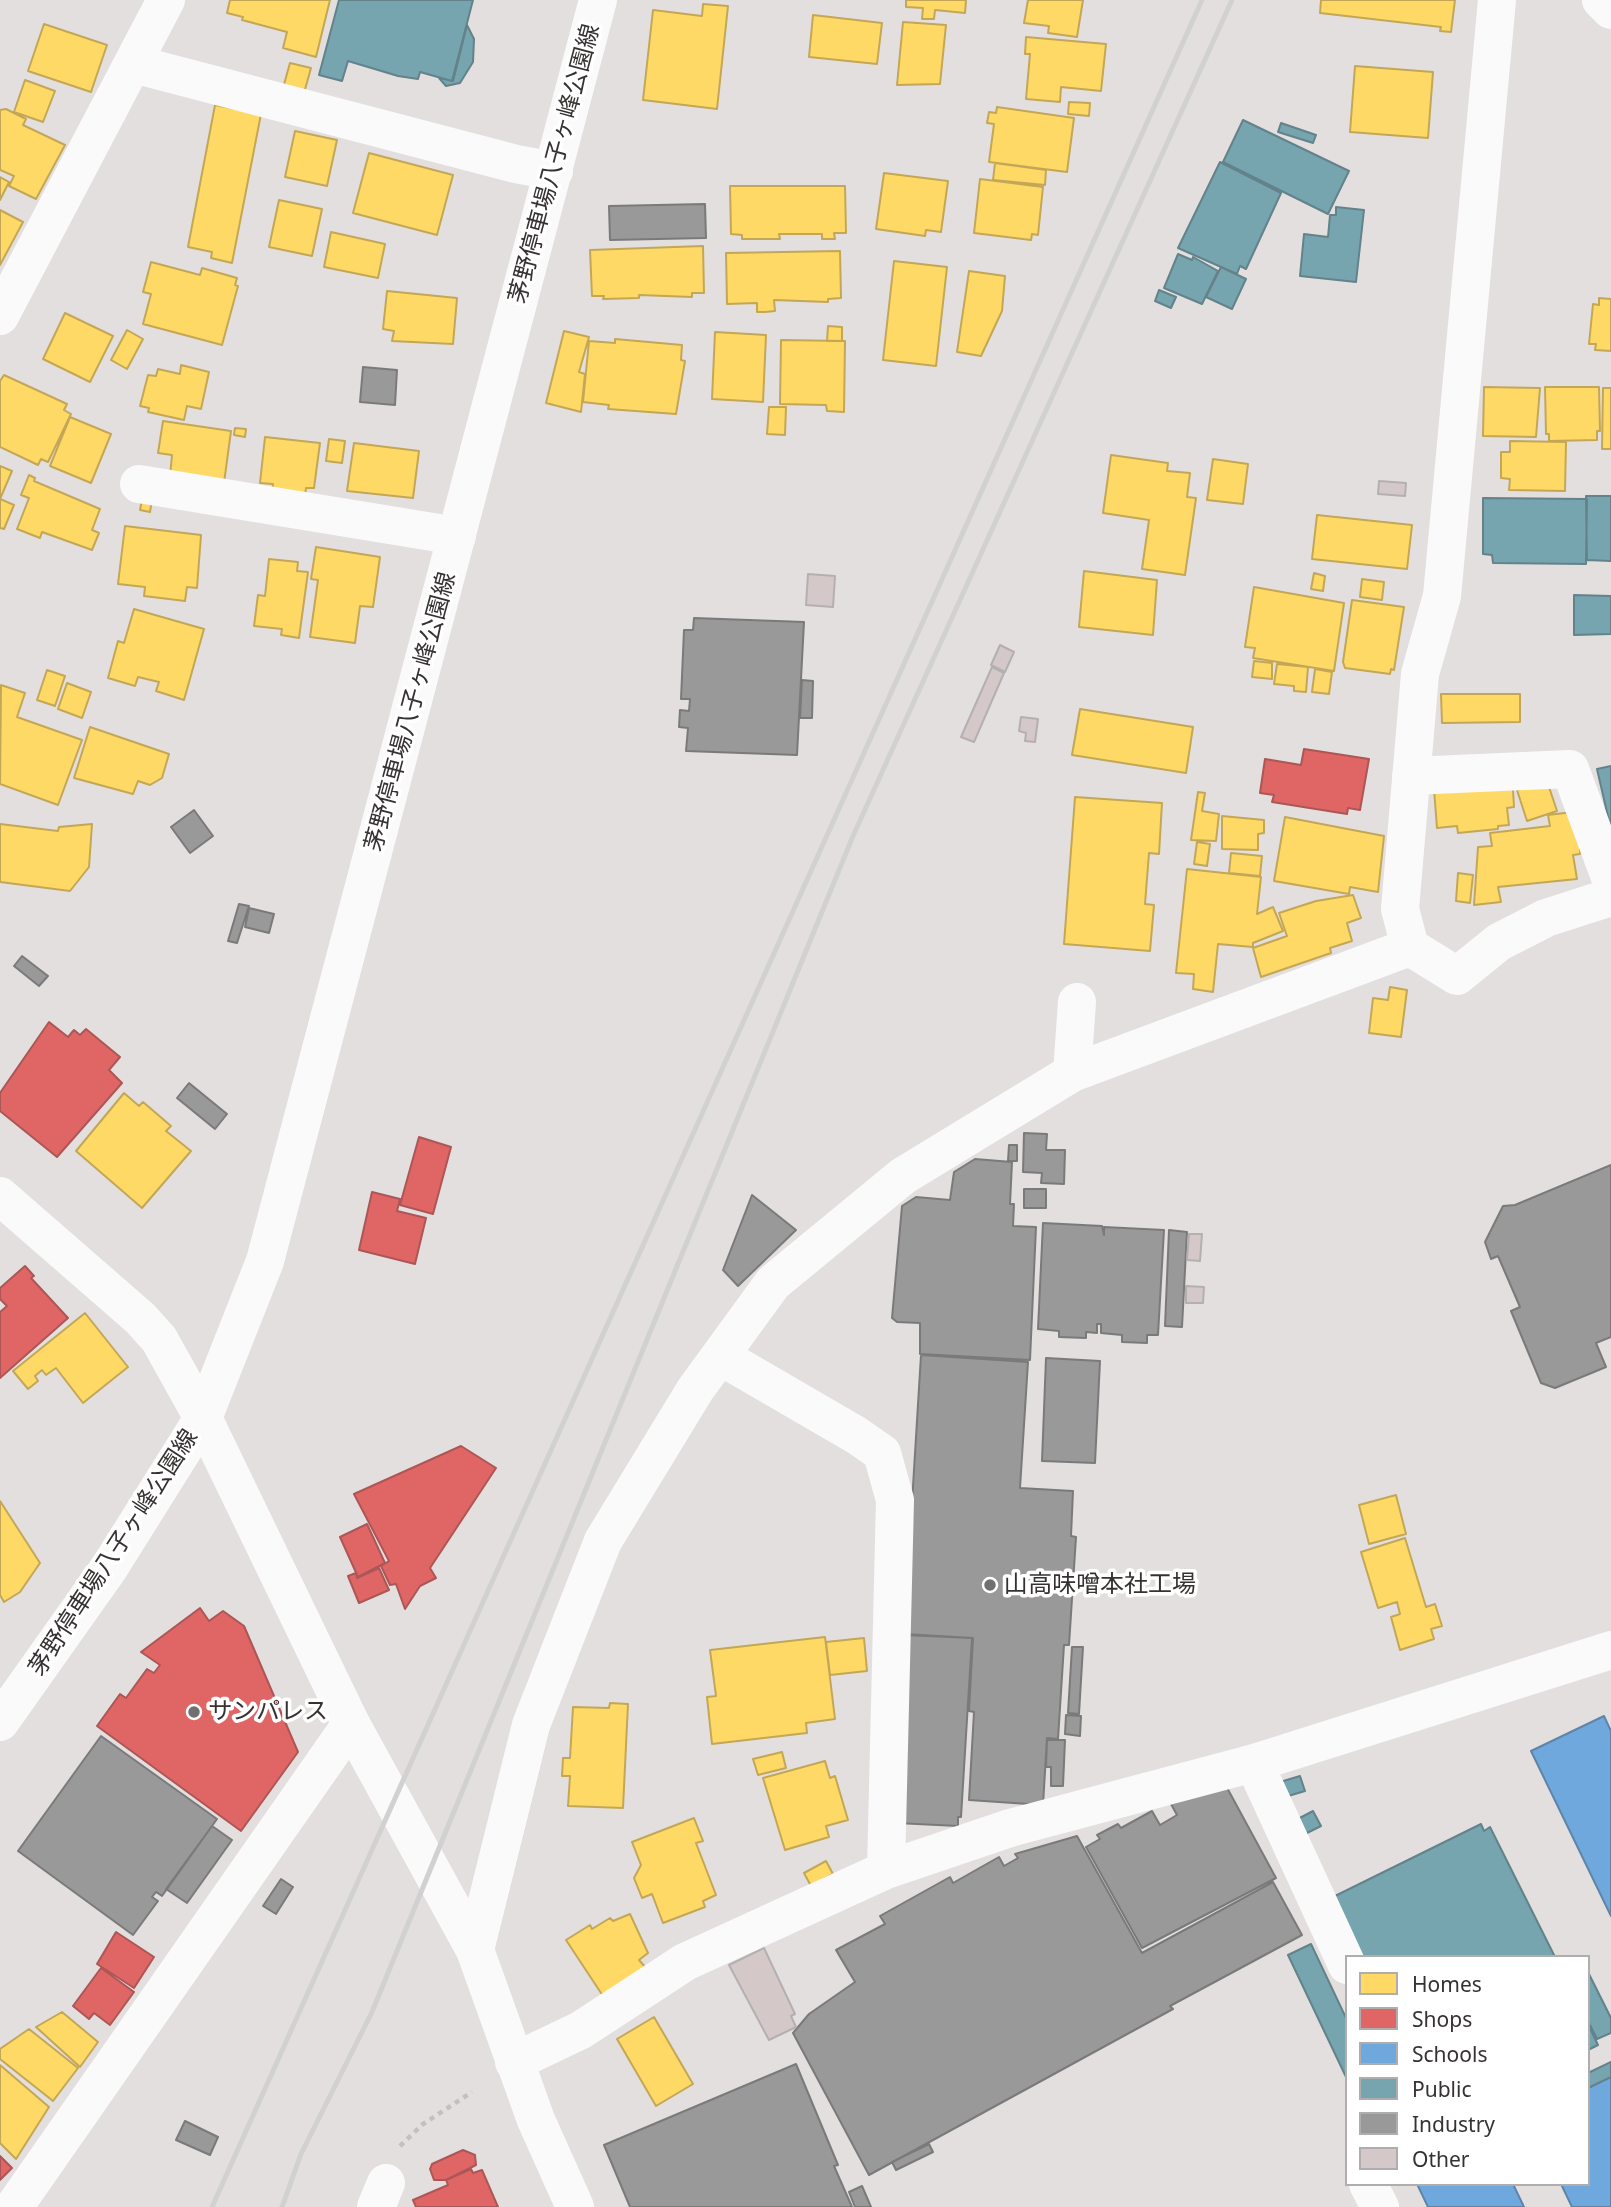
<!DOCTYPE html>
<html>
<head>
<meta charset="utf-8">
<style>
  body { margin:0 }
  #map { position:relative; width:1611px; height:2207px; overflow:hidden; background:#e4dfdf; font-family:"Noto Sans",sans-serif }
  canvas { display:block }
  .legend { position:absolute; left:1345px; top:1955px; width:245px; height:231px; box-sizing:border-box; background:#fff; border:2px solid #afadad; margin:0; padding:9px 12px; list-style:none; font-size:21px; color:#363232 }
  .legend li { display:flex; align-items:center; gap:14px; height:35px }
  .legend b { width:35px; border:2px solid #afadad }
</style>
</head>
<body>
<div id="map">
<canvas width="1611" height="2207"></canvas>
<ul class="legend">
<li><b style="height:19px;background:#ffd966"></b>Homes</li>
<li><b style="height:19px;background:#e06666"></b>Shops</li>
<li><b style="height:19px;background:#6fa8dc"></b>Schools</li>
<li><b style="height:19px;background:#76a5af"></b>Public</li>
<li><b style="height:19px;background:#999"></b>Industry</li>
<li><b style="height:19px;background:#d5c8c9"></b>Other</li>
</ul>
</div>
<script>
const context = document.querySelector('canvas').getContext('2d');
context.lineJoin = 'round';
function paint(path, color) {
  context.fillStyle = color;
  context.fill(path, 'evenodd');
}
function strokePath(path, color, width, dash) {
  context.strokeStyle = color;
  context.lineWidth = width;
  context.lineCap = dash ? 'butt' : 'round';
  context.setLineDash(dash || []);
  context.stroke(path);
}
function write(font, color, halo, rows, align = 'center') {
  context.font = font + ' "Noto Sans","Noto Sans JP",sans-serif';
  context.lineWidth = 7;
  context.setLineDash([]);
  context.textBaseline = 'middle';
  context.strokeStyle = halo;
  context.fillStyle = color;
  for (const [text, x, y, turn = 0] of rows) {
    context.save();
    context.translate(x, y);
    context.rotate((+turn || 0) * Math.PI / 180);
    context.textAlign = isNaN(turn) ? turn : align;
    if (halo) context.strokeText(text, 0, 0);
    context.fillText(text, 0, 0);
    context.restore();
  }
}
const homes = new Path2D(`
  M230 0H330L316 57 283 48 287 32 242 20 243 17 227 13Z
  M906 0H966L965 13 935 10 934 19H922L923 8 906 7Z
  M1028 0H1083L1077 37 1048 33 1049 26 1024 23Z
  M1321 0H1455L1451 32 1440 31 1441 27 1320 13Z
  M703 4 728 6 717 109 643 100 653 10 702 16Z
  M813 15 882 23 877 64 809 57Z
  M903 22 946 25 940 84 897 85Z
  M44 24 107 45 91 92 28 71Z
  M1026 37 1106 44 1101 91 1061 87 1060 102 1026 99 1030 54H1025Z
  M290 63 311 68 304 93 283 88Z
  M1355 66 1433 72 1428 138 1350 132Z
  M25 80 55 91 43 122 14 112Z
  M1069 102 1090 103 1089 116 1068 114Z
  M215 105 261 114 232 263 211 258 212 252 188 247Z
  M997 107 1074 118 1067 172 989 162 994 124 987 123 989 112 996 113Z
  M6 109 26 119 23 125 65 145 36 199 9 186 14 176 0 170V110Z
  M295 131 337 140 327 186 285 177Z
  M369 153 453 175 437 235 353 213Z
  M995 163 1046 170 1045 185 993 180Z
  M884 173 948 181 941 232 926 230 925 236 876 229Z
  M0 177 9 182 0 200Z
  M980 179 1043 187 1038 235 1032 234 1031 240 974 233Z
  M730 186H845L846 233H834L835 239H822V234H779L780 239H742V235L731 234Z
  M279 200 322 209 312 256 269 247Z
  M0 210 23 222 0 265Z
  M331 232 385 244 378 278 324 267Z
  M703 246 704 293H692V297L639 295V298L603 299 604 296H592L590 250Z
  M840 251 841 298 828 299V302L774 300 775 311 765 312H757V303L727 304 726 253Z
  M894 261 947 267 936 366 883 360Z
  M151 262 200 275 202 268 237 278 235 285 238 286 222 345 143 324 151 294 143 292Z
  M969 271 1005 276 1002 311 981 356 957 352Z
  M387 291 457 298 453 344 392 341 394 331 383 329Z
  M1599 298 1611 299V351L1595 350 1596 344H1589L1593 304 1599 305Z
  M65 313 113 336 90 382 43 359Z
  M828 326 842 327V341H827Z
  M127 330 143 339 127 369 111 360Z
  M564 331 589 337 579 372 585 374 581 412 546 403Z
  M715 332 766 335 763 402 712 399Z
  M615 339 682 345 681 360 685 361 676 414 608 409 609 405 583 402 589 341 615 343Z
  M781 340 845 341 844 412 827 411 826 405 780 404Z
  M181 365 209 372 201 409 187 406 184 420 148 412 149 408 140 406 148 375 156 376 158 369 180 374Z
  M4 375 67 404 64 410 71 414 48 462 41 459 38 465 0 447V381Z
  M1484 387 1540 388 1536 437 1483 436Z
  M1545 387H1599L1600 431H1597V440L1549 441V434H1546Z
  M1603 388H1611V449H1602Z
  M769 407H786L785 435 767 434Z
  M70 417 111 434 91 483 50 466Z
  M163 421 231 431 224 483 170 476 172 455 158 453Z
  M235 428 246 429 245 437 234 435Z
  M265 437 320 443 314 488H306L305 496 272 493 273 484 260 483Z
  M329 439 345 441 342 463 326 461Z
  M1510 441 1566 442 1565 491 1509 490 1510 479 1501 478V452H1510Z
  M354 443 419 451 413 498 347 491Z
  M1111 455 1168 463 1167 471 1190 473 1187 497 1196 498 1185 575 1142 569 1149 520 1103 513Z
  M1213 459 1248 464 1243 504 1207 500Z
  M0 466 12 471 0 499Z
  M29 475 35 478 34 481 100 509 92 530 99 533 92 550 42 532 40 538 17 529 29 498 21 495Z
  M0 499 14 505 4 529 0 528Z
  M142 499 152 500 150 512 140 510Z
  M1317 515 1412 525 1407 569 1312 559Z
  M125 526 201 535 197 588 187 587 185 601 144 596 145 587 118 584Z
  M316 547 380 557 373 607 360 606 355 643 310 637 318 580 311 579Z
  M269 559 298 562 297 571 308 572 299 638 281 635 282 629 254 626 258 595 265 596Z
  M1084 571 1157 580 1153 635 1079 627Z
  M1314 573 1325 576 1323 591 1311 589Z
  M1362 579 1384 582 1382 600 1360 597Z
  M1254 587 1344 603 1334 671 1253 658 1255 648 1245 647Z
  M1352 600 1404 607 1394 670 1391 669 1390 674 1345 668 1343 662Z
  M134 609 204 629 184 700 156 691 159 682 138 677 135 686 108 678 118 641 124 643Z
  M1254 661 1272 663V679L1252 677Z
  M1277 664 1308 667 1306 692 1294 691V686L1274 684Z
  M1315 669 1332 672 1329 694 1312 692Z
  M47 670 65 676 55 706 37 700Z
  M67 683 91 692 82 718 58 709Z
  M1 685 25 693 17 717 82 740 58 805 0 784Z
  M1441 694H1520V722L1442 723Z
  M1080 709 1193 727 1186 773 1072 755Z
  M90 727 169 754 162 778 150 785 138 781 133 794 74 778Z
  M1512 773 1514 807 1507 808 1509 825 1498 826V829L1458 833 1457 826 1437 828 1434 789Z
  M1547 781 1557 811 1527 821 1517 790Z
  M1198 792 1205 793 1202 811 1219 814 1216 841 1191 840Z
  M1075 797 1162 803 1159 854 1149 853 1145 904 1154 905 1150 951 1064 944Z
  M1581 811 1580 854 1573 855 1577 879 1498 887 1501 902 1474 905 1478 847 1492 846 1490 833 1550 826 1548 815Z
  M1222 816 1264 820V833L1258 834V850L1222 849Z
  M1285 817 1384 836 1378 892 1350 887 1349 894 1274 881Z
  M0 824 58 831 59 827 92 824 89 867 70 891 0 882Z
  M1197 842 1210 844 1207 866 1194 864Z
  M1231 853 1262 856 1260 876 1229 873Z
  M1187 869 1261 877 1257 914 1273 907 1283 931 1253 943V947L1218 944 1213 992 1193 989 1194 974 1176 973Z
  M1458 873 1473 875 1470 903 1456 901Z
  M1353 895 1361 918 1347 923 1352 941 1330 948 1331 953 1261 977 1253 948 1287 936 1279 913 1316 901Z
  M1390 987 1407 990 1401 1037 1369 1033 1373 998 1388 1000Z
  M124 1093 139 1106 143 1102 171 1126 166 1131 191 1151 142 1208 76 1151Z
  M85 1313 128 1367 83 1403 56 1368 46 1375 42 1370 35 1376 38 1381 28 1389 13 1371Z
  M1396 1495 1406 1534 1369 1544 1359 1505Z
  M0 1501 40 1563 20 1592 4 1602 0 1595Z
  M1405 1538 1426 1607 1435 1604 1442 1626 1431 1629 1434 1639 1400 1650 1391 1617 1400 1614 1397 1602 1378 1608 1361 1552Z
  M825 1637 835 1719 806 1723 807 1733 712 1744 707 1697 716 1696 710 1650Z
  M864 1638 867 1671 830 1675 826 1642Z
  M610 1703 628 1704 623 1808 568 1806 570 1776H562L563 1758H570L573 1707 609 1708Z
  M782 1752 786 1768 758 1775 753 1759Z
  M825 1761 830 1778 835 1776 848 1820 826 1826 829 1837 785 1850 763 1778Z
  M694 1818 703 1841 696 1843 716 1895 703 1901 705 1907 663 1923 652 1894 642 1898 634 1878 641 1865 632 1842Z
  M826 1861 833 1874 811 1886 804 1873Z
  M630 1914 648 1953 639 1960 646 1968 603 1996 566 1940 590 1925 592 1929 610 1918 613 1921Z
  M62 2012 98 2042 80 2067 36 2027Z
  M654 2017 693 2084 656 2106 617 2039Z
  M29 2029 78 2068 53 2101 0 2059V2049Z
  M0 2065 49 2107 16 2159 0 2143Z`);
paint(homes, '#ffd966');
strokePath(homes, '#c3a756', 2);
const shops = new Path2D(`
  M1304 749 1369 759 1360 810 1348 808 1347 814 1272 802 1274 795 1260 793 1265 759 1301 765Z
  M49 1022 68 1037 74 1030 80 1035 86 1029 120 1057 109 1070 122 1083 57 1157 0 1111V1093Z
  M419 1137 451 1147 433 1214 400 1205Z
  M372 1192 400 1199 397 1211 426 1218 415 1264 359 1250Z
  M25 1266 34 1276 31 1278 68 1318 0 1378V1312L7 1306 0 1299V1288Z
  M461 1446 496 1468 430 1568 436 1578 420 1586 405 1609 396 1584 390 1585 381 1566 389 1561 354 1494Z
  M367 1524 385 1563 358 1577 340 1537Z
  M379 1568 389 1590 359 1603 348 1576 356 1573 357 1578Z
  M200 1608 209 1621 223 1611 244 1626 298 1752 241 1831 97 1726 120 1694 126 1698 147 1669 154 1673 160 1665 141 1652Z
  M116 1932 154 1957 134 1988 97 1964Z
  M101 1968 134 1992 110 2025 94 2013 89 2019 73 2006Z
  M463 2150 475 2155 476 2165 446 2180H434L430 2169 432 2164Z
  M0 2156 12 2168 0 2180Z
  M471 2169 473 2173 482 2170 498 2207H416L413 2200 448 2185 446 2180Z`);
paint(shops, '#e06666');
strokePath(shops, '#ad5656', 2);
const schools = new Path2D(`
  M1604 1716 1611 1731V1916L1531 1751Z
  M1611 2077V2207H1572L1561 2184H1588V2088Z
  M1417 2184H1513L1524 2207H1428Z`);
paint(schools, '#6fa8dc');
strokePath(schools, '#5e85a9', 2);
const public = new Path2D(`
  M339 0H473L452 81 420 72 418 79 398 76 348 61 342 81 319 75Z
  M467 25 474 39 473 62 460 83 446 86 439 78 453 81Z
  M1243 120 1349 171 1328 214 1223 162Z
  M1281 123 1316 135 1313 143 1278 132Z
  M1220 162 1281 193 1246 269 1240 266 1237 274 1178 248Z
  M1336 207 1364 210 1356 282 1300 276 1304 234 1328 237 1330 215H1336Z
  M1178 254 1192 260 1193 257 1218 271 1202 304 1164 288Z
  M1221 267 1246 279 1232 309 1206 297Z
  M1159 290 1176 297 1171 308 1155 301Z
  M1586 496H1611V561L1587 560Z
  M1483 498 1587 499 1586 564 1493 563 1492 555 1483 554Z
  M1574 595 1611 596V634L1574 635Z
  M1611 766V862L1609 821 1597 769Z
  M1300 1776 1305 1791 1285 1797 1280 1782Z
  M1313 1811 1321 1826 1301 1836 1294 1821Z
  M1481 1824 1484 1831 1490 1827 1555 1957H1353L1335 1896Z
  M1311 1944 1347 2020 1346 2077 1288 1955Z
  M1588 1972 1611 2018V2033L1597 2039 1588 2021Z
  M1588 2024 1598 2045 1588 2050Z
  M1611 2062V2077L1588 2088V2073Z`);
paint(public, '#76a5af');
strokePath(public, '#63828a', 2);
const industry = new Path2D(`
  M705 204 706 238 610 240 609 206Z
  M363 367 397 370 395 405 360 402Z
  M694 618 804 622 797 755 686 751 688 728 679 727 680 710 689 711 690 699H681L684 630H693Z
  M802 680 813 681 812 718H800Z
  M194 810 213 836 190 853 171 827Z
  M239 904 249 906 237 943 228 941Z
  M249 908 274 914 269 933 245 927Z
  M22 956 48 976 39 986 14 966Z
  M189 1083 227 1114 215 1129 177 1098Z
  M1024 1133 1047 1134 1046 1150H1065L1064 1184 1041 1183 1042 1173 1023 1172Z
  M1009 1145H1017V1161H1008Z
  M975 1159 1012 1162 1010 1204H1014L1013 1226 1036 1227 1030 1360 920 1354V1323L897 1322 892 1318 902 1206 916 1197 950 1200 954 1172Z
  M1611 1165V1337L1596 1343 1606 1367 1555 1388 1541 1383 1511 1311 1520 1307 1498 1256 1491 1259 1485 1242 1503 1206 1515 1205Z
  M1024 1189H1046V1208H1024Z
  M752 1195 796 1230 738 1286 723 1270Z
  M1043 1223 1102 1226 1104 1235V1227L1164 1230 1158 1335H1147V1343L1122 1342V1335L1101 1333V1324H1097V1333L1086 1332V1338L1059 1337V1331L1038 1329Z
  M1169 1230 1187 1232 1182 1327 1165 1326Z
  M921 1355 1028 1362 1020 1488 1073 1491 1071 1536 1076 1537 1069 1645H1064L1058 1739 1047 1738 1043 1805 969 1800 974 1712 969 1711 973 1638 904 1634Z
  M1046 1358 1100 1361 1095 1463 1042 1461Z
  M904 1635 972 1638 961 1817H958V1826L896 1823Z
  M1072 1647H1083L1079 1714 1068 1713Z
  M1066 1715 1081 1716 1080 1736 1065 1734Z
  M101 1736 217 1819 162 1896 156 1892 152 1897 158 1901 133 1935 18 1851Z
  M1047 1740H1065L1063 1786H1051V1767H1046Z
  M1225 1784 1276 1878 1142 1948 1086 1847 1100 1839 1097 1835 1118 1824 1121 1828 1152 1811 1160 1825 1177 1815 1171 1804Z
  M212 1826 232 1840 187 1903 166 1889Z
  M1077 1836 1142 1953 1273 1882 1302 1935 1170 2006 1173 2009 869 2175 793 2033 809 2014 855 1982 836 1950 885 1924 880 1916 950 1877 953 1883 999 1857 1004 1866 1018 1858 1015 1854Z
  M281 1879 293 1887 276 1914 263 1906Z
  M796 2064 838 2165 834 2166 852 2207H630L604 2145Z
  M185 2121 218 2137 210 2155 176 2140Z
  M929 2144 933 2152 896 2170 892 2162Z
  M862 2186 871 2207H855L849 2192Z`);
paint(industry, '#999');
strokePath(industry, '#7b7a7a', 2);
const building = new Path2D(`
  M1379 481 1406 483 1405 496 1378 494Z
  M808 574 835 576 833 607 806 605Z
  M1000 645 1014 652 1005 672 991 665Z
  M992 667 1004 673 974 742 961 737Z
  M1021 717 1038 719 1035 742 1025 741 1026 733 1019 731Z
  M1189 1234H1202L1200 1261 1187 1260Z
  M1186 1286 1204 1287 1203 1303H1186Z
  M764 1948 795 2014 791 2016 796 2027 769 2040 729 1965Z`);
paint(building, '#d5c8c9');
strokePath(building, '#b5b0b0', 2);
strokePath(new Path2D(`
  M400 2146 423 2124 472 2092`), '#c2c0c0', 4.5, [5, 5]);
strokePath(new Path2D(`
  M1497 0 1442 596 1420 674 1400 909 1410 947 1457 976 1499 942 1546 918 1611 897
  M134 64 516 164 554 171
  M0 316 166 0
  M139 484 457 536
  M1411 776 1570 769 1611 880
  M1072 1073 1077 1002
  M0 1196 140 1318 159 1339 203 1418
  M720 1356 856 1435 882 1453 895 1500 886 1870
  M1254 1763 1347 1965
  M475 1950 531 1725 603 1541 695 1390 773 1283 903 1176 1072 1073 1410 947
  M514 2062 581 2030 685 1962 886 1870 1010 1828 1254 1763 1611 1650
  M1368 2184 1380 2207
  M14 2207 351 1724
  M376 2207 386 2183`), '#fbfafa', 38);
strokePath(new Path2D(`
  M203 1418 351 1724 475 1950 536 2120 575 2207
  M0 1722 109 1568 203 1418 265 1261 598 0`), '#fbfafa', 38);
strokePath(new Path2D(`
  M1601 0 1611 10`), '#fbfafa', 38);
strokePath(new Path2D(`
  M212 2207C539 1470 876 737 1202 0
  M282 2207 301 2154 372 2012 853 836 1232 0`), '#d2d1d1', 5);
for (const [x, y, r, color] of [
  [990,1585,7,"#736f6f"],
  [194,1712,7,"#736f6f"]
]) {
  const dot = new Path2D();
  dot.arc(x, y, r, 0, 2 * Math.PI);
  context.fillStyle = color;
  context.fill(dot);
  strokePath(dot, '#fff', 2.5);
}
write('24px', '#363232', '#fff', [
  ["茅野停車場八子ヶ峰公園線",555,164,-75],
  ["茅野停車場八子ヶ峰公園線",411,712,-75],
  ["茅野停車場八子ヶ峰公園線",114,1553,-57]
]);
write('24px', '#363232', '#fff', [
  ["山高味噌本社工場",1004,1585],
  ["サンパレス",208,1712]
], 'left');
</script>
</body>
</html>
